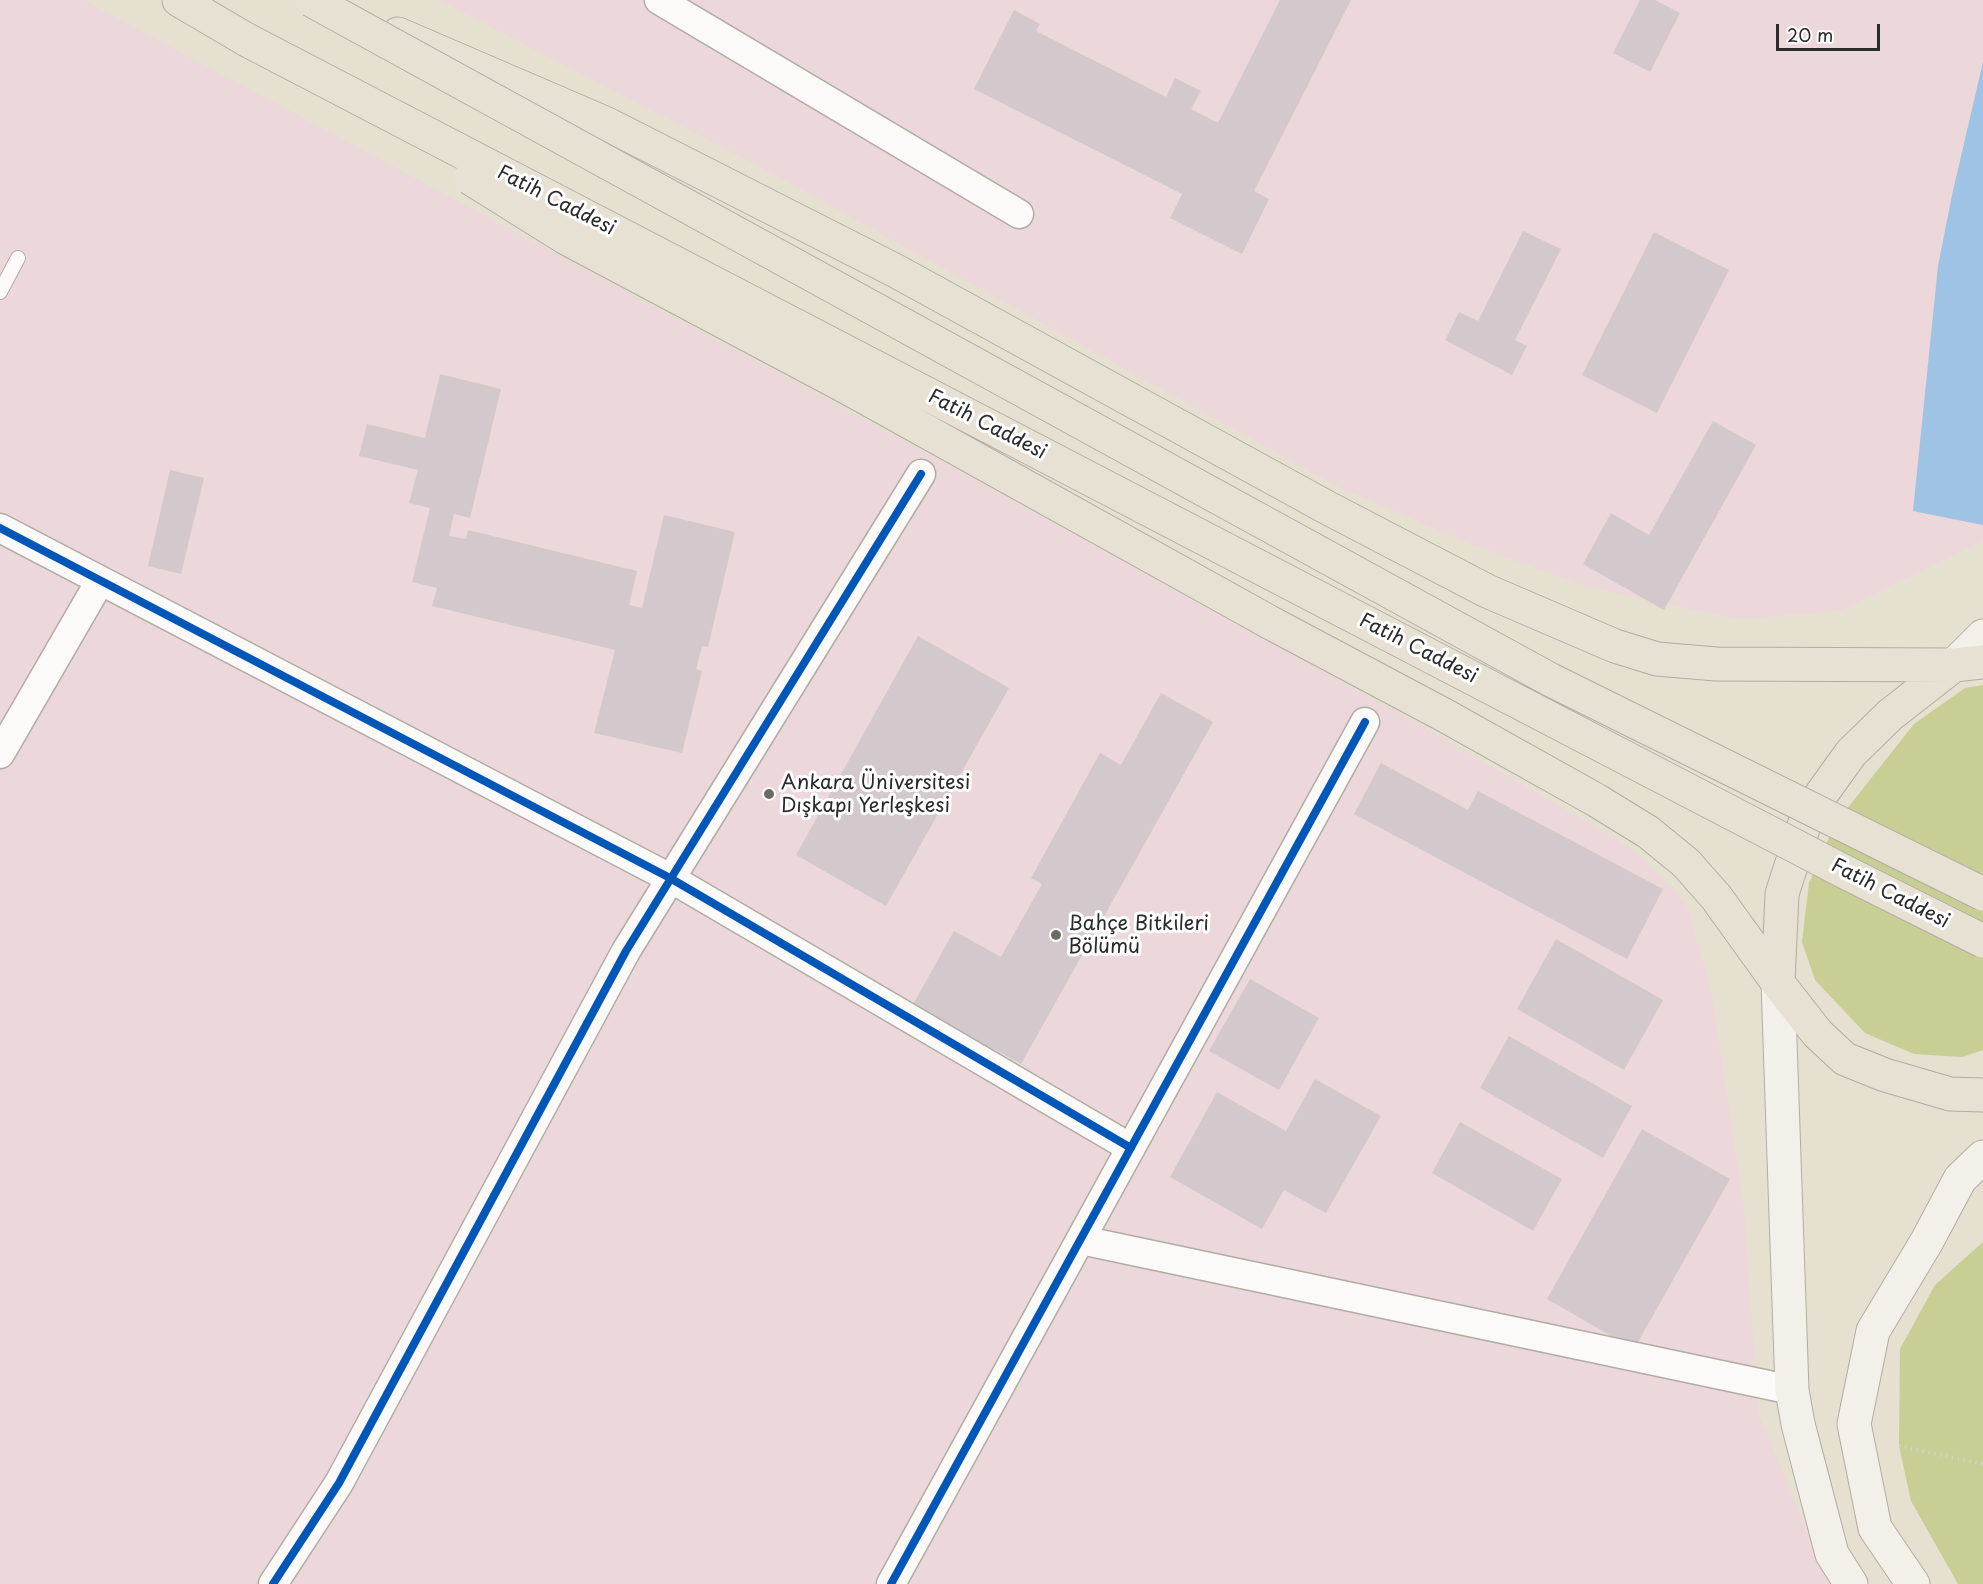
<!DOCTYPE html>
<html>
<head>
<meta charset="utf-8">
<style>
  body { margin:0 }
  #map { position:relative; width:1983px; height:1584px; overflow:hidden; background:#e5e0cf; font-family:"Playpen Sans",sans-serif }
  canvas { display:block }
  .scale { position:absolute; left:1776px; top:24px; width:104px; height:27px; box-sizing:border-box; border:3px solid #2b2b2b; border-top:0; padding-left:8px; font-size:18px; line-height:21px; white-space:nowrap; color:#2b2b2b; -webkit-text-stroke:4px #fff; paint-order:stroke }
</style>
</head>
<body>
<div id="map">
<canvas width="1983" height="1584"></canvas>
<div class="scale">20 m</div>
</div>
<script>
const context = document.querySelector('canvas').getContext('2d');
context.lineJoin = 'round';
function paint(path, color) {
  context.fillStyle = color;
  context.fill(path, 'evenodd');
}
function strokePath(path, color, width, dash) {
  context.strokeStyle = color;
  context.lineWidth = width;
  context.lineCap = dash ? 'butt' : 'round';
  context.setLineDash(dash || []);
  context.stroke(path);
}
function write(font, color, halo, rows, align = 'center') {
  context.font = font + ' "Playpen Sans",sans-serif';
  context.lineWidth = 6;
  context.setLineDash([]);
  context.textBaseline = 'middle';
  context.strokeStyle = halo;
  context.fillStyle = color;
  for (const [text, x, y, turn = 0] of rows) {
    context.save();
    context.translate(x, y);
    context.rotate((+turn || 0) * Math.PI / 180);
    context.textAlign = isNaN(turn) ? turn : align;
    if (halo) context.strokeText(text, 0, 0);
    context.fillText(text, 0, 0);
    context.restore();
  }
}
paint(new Path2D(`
  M0 0H83L883 429 1264 637 1445 739 1632 848 1686 904 1711 990 1744 1208 1758 1412 1801 1516 1831 1584H0Z
  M439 0H1983V540L1842 610 1740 619 1588 587 1471 544 1337 486 759 166Z`), '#ecd7db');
paint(new Path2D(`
  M1983 685V1050L1962 1057 1914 1054 1865 1033 1815 980 1802 942 1809 883 1835 824 1914 724 1965 688Z
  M1983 1242V1584H1958L1911 1501 1899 1446 1900 1349 1935 1285Z`), '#c8ce94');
paint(new Path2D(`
  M1983 62V525L1913 511 1938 266 1952 195Z`), '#9ec3e5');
paint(new Path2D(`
  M1280 0H1351L1254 191 1269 199 1242 254 1170 218 1182 194 974 89 1014 10 1040 24 1036 31 1166 97 1175 78 1201 91 1191 109 1218 123Z
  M1640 0H1655L1680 13 1650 72 1613 53Z
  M1523 231 1561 249 1515 340 1527 346 1512 375 1445 340 1459 312 1478 321Z
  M1654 232 1729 270 1657 413 1582 375Z
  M440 374 501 389 470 518 454 514 449 536 466 539 468 530 637 571 629 605 642 608 664 515 735 532 708 647 702 646 696 669 702 671 682 753 594 733 615 650 432 606 437 588 412 582 430 508 409 503 418 470 359 456 367 424 425 438Z
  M1713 421 1756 445 1664 610 1583 564 1611 513 1649 535Z
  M170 470 204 478 181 574 148 566Z
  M918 636 1009 688 886 906 796 855Z
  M1161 693 1213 722 1021 1064 994 1049 988 1059 911 1008 954 931 1001 957 1042 884 1031 878 1100 753 1121 765Z
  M1381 763 1468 810 1478 791 1663 889 1627 959 1354 814Z
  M1556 939 1663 1000 1624 1070 1517 1009Z
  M1250 979 1319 1018 1279 1090 1209 1051Z
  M1509 1036 1632 1106 1603 1158 1480 1088Z
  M1315 1079 1381 1116 1326 1213 1284 1190 1262 1229 1170 1177 1217 1092 1286 1131Z
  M1460 1122 1562 1179 1533 1231 1432 1173Z
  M1642 1129 1730 1179 1634 1349 1547 1299Z`), '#d3c9cc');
const service = new Path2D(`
  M0 292 18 258`);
const minor = new Path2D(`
  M659 0 1019 214
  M0 528 670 878 1131 1148
  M0 754 100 581
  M1081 1240 1792 1390
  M273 1584 339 1483 626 951 921 474
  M891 1584 1365 722`);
const secondary = new Path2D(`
  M1954 665 1983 636
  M1778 983 1792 1390 1798 1424 1832 1554 1851 1584
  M1913 1584 1875 1528 1854 1424 1873 1331 1927 1241 1960 1179 1983 1157`);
const primary = new Path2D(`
  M179 0 247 40
  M398 34 607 124 896 271 1326 507 1487 591 1615 646 1657 659 1716 664 1954 665 1983 662
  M1271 623 1444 715 1596 800 1648 832 1686 863 1716 897 1778 983 1818 1034 1845 1059 1885 1075 1950 1094 1983 1095
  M1778 983 1782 894 1808 813 1851 753 1890 715 1954 665`);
strokePath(service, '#b1ada3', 16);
strokePath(minor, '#b1ada3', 31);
strokePath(secondary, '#b1ada3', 35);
strokePath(primary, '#b1ada3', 35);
strokePath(new Path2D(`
  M1899 1446 1983 1464`), '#d1d1cc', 4, [1.5, 4.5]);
strokePath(service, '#fbfaf8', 14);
strokePath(minor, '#fbfaf8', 28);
strokePath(secondary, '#f3f0e9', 33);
strokePath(primary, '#e7e1d4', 33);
const primaryBridge = new Path2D(`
  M311 0 1551 680 1983 894
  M247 40 1845 872 1983 941
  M470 178 566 238 850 389 1271 623`);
strokePath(primaryBridge, '#b1ada3', 35, []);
strokePath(primaryBridge, '#e7e1d4', 33);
strokePath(new Path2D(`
  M0 528 670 878 1131 1148
  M273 1584 339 1483 626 951 921 474
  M891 1584 1365 722`), '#0057b8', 8);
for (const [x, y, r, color] of [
  [769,794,6,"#6c6a64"],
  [1056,935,6,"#6c6a64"]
]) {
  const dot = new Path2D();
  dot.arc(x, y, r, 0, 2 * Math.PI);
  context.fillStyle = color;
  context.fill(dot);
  strokePath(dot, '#fff', 2);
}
write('20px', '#2b2b2b', '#fff', [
  ["Fatih Caddesi",556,201,27],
  ["Fatih Caddesi",987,425,27],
  ["Fatih Caddesi",1418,649,27],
  ["Fatih Caddesi",1890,894,27]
]);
write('20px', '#2b2b2b', '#fff', [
  ["Ankara Üniversitesi",781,783],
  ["Dışkapı Yerleşkesi",781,806],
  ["Bahçe Bitkileri",1068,924],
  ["Bölümü",1068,947]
], 'left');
</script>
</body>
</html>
